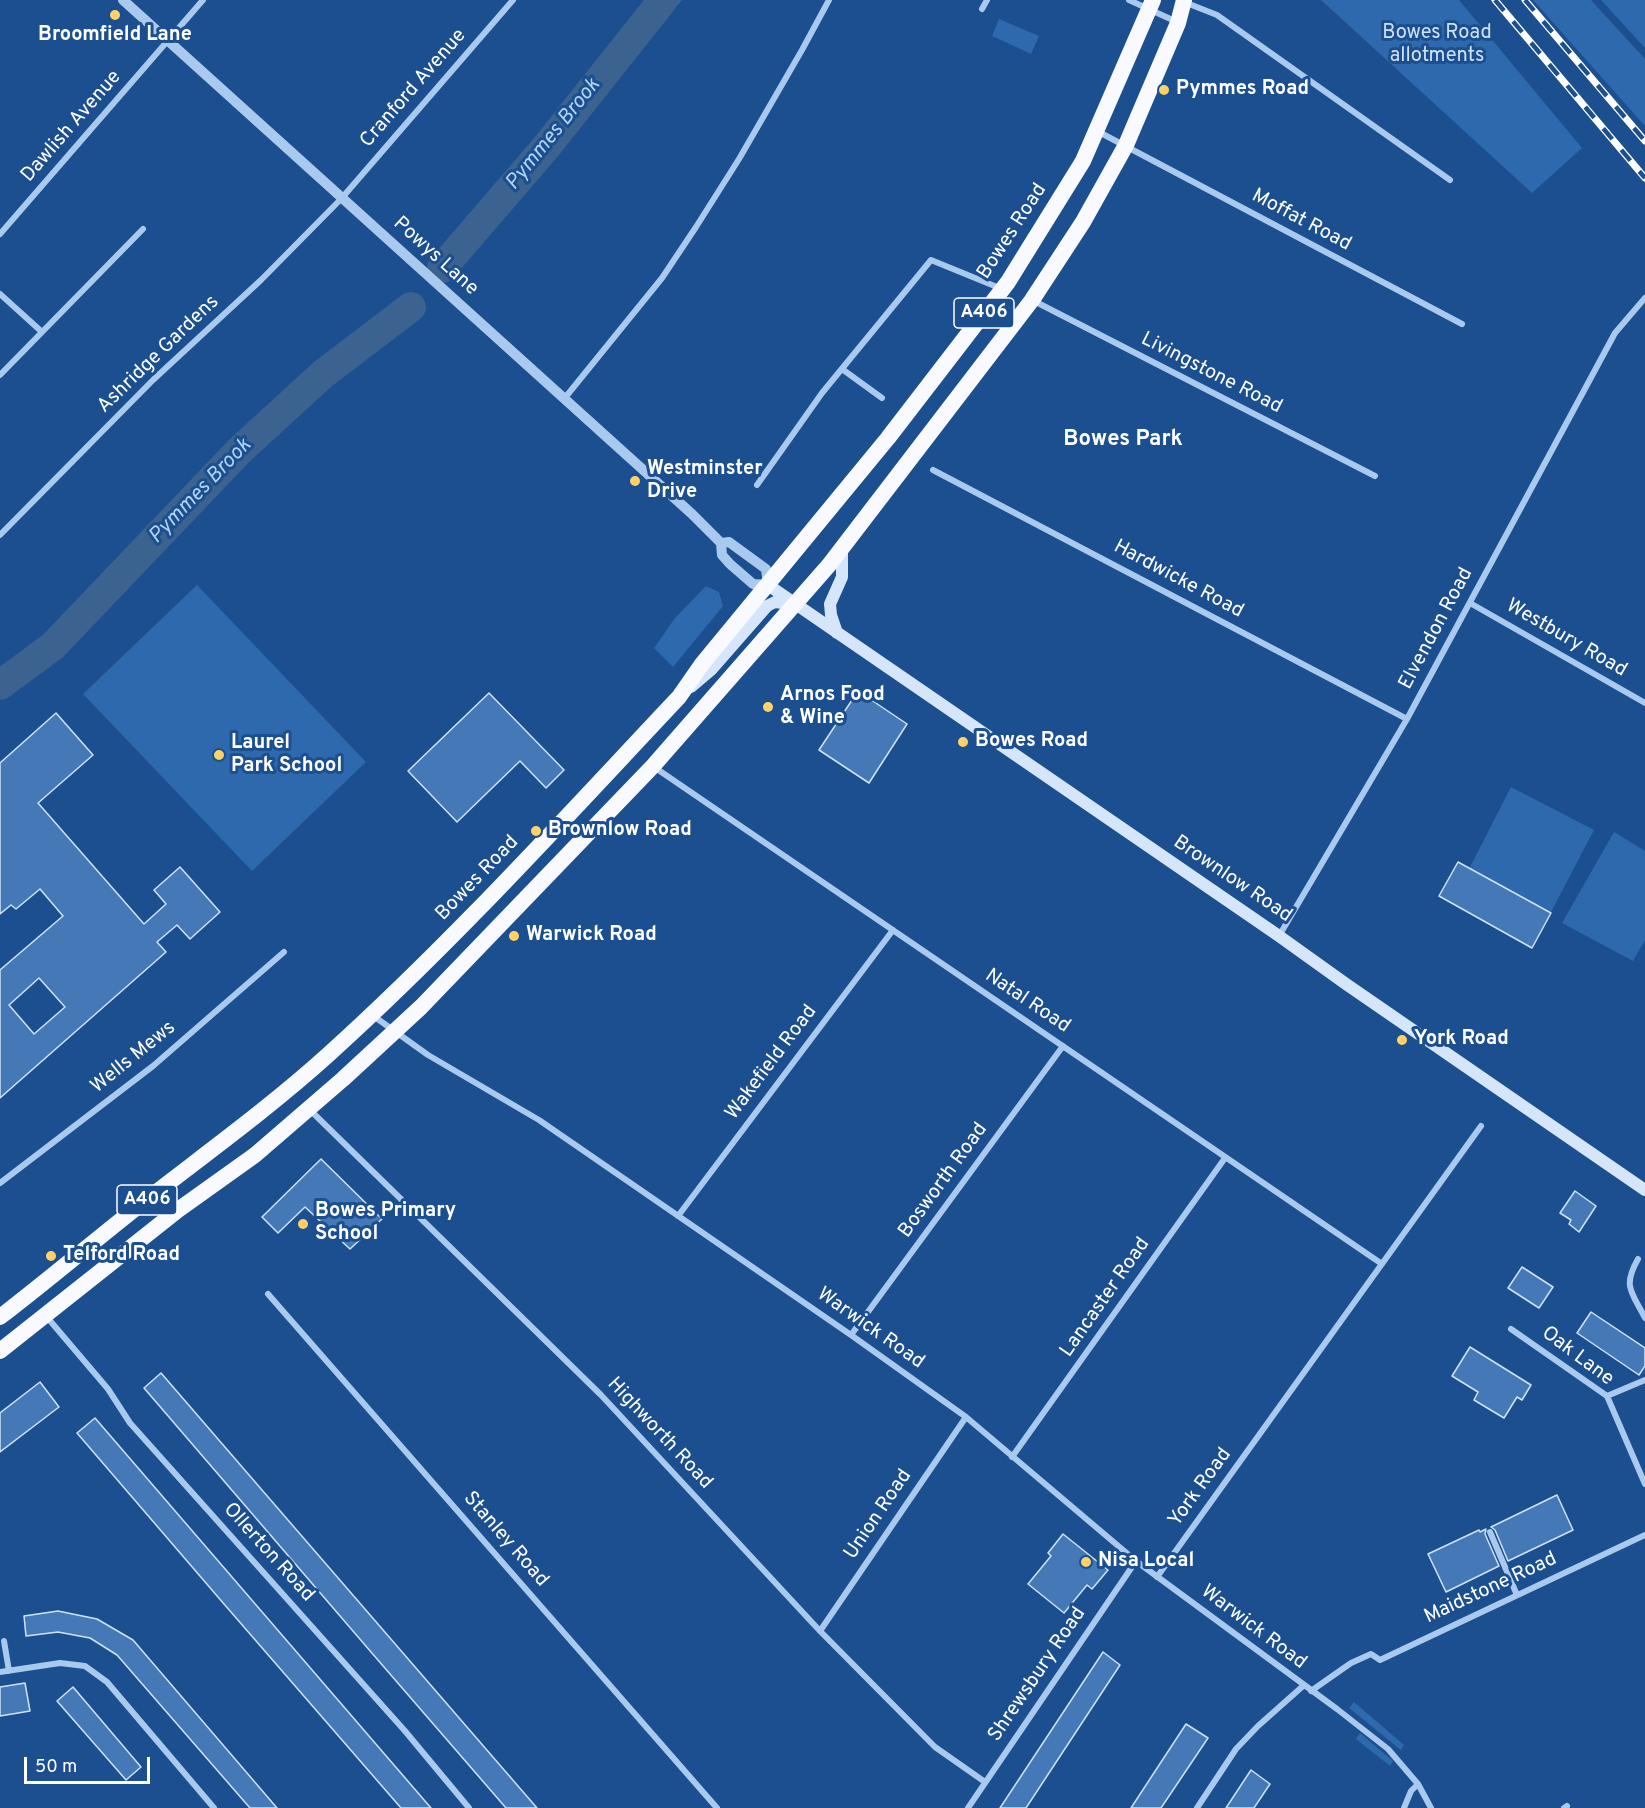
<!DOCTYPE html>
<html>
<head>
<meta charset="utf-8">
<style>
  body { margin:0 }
  #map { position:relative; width:1645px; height:1808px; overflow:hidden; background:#1b4f8f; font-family:Overpass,sans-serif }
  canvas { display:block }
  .scale { position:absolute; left:24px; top:1757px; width:126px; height:27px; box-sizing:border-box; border:3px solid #fff; border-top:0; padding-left:8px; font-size:18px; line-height:21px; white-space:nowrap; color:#fff; -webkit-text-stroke:4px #1b4f8f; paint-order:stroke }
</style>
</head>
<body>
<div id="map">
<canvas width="1645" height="1808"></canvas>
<div class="scale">50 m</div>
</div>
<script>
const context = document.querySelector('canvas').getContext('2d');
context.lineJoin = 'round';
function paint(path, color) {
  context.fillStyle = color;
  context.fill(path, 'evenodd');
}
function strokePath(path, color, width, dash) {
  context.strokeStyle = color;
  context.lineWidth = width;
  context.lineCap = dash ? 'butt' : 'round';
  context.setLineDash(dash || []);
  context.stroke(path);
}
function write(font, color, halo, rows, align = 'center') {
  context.font = font + ' Overpass,sans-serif';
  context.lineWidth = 6;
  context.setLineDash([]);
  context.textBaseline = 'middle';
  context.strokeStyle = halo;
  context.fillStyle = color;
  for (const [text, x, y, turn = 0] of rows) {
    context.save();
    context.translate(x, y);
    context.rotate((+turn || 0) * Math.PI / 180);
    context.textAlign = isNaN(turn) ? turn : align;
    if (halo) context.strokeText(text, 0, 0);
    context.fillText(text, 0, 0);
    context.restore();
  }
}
paint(new Path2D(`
  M655 0H682L521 185 513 179Z
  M1321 0H1459L1582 148 1532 193Z
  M1533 0H1591L1645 59V126Z
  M1601 0H1645V48Z
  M999 19 1039 36 1031 54 992 36Z
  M197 585 366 762 252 871 83 694Z
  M706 586 719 592 723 606 673 667 654 648 675 618Z
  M1511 787 1594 830 1551 912 1469 869Z
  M1614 832 1645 851V940L1633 961 1562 923Z
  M1354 1702 1404 1745 1401 1750 1349 1708Z
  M1360 1733 1393 1761 1390 1766 1356 1739Z`), '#2e69ad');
strokePath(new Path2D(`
  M442 268 547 146 663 0
  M0 685 53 646 239 451 323 374 411 307`), '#3c6290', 30);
const building = new Path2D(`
  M858 691 907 724 869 783 819 750Z
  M489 693 564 770 546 788 520 761 457 822 408 771Z
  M56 713 93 755 38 803 144 924 166 904 154 890 180 867 220 912 190 939 177 925 157 942 166 952 0 1098V970L63 916 40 889 16 909 11 905 0 914V763ZM39 978 65 1007 34 1034 9 1005Z
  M1458 862 1551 913 1532 948 1439 896Z
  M321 1159 382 1219 350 1249 305 1207 278 1233 262 1217Z
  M1575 1191 1596 1206 1579 1232 1569 1224 1571 1220 1560 1213Z
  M1522 1267 1553 1287 1539 1308 1508 1288Z
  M1591 1312 1645 1348V1366L1639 1375 1577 1333Z
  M1470 1347 1531 1385 1522 1400 1517 1397 1504 1418 1474 1400 1478 1392 1452 1376Z
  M161 1373 262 1490 537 1808H506L371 1652 144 1388Z
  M40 1382 59 1407 0 1452V1413Z
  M95 1418 238 1584 431 1808H401L224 1604 77 1433Z
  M1557 1495 1573 1530 1508 1561 1495 1530 1491 1527Z
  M1486 1529 1485 1534 1499 1566 1446 1592 1428 1554 1479 1530 1480 1532Z
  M1063 1534 1108 1570 1092 1589 1087 1585 1064 1613 1028 1584 1051 1556 1048 1553Z
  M58 1611 97 1619 133 1640 277 1808H250L117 1655 90 1638 58 1632 26 1636 24 1616Z
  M1103 1652 1120 1665 1026 1808H1000Z
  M25 1683 30 1711 0 1716V1687Z
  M73 1687 141 1767 126 1780 57 1701Z
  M1186 1724 1208 1738 1161 1808H1131Z
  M1251 1770 1270 1784 1254 1808H1226Z`);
paint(building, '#4478b7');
strokePath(building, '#cfe3fa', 1.5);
strokePath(new Path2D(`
  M1129 0 1177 22
  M1184 2 1217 15 1450 180
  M982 9 987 0
  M1097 131 1462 324
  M0 234 203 0
  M0 294 42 332
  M1034 301 1375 476
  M842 369 882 398
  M0 375 143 229
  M564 399 662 278 696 227 739 159 802 50 829 0
  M933 470 1407 719
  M757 485 822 393 931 260 1002 289
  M0 535 153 380 261 280 341 199 513 0
  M1470 603 1645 703
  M654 767 1382 1264
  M1279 936 1407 719 1615 333 1645 298
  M372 1015 428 1055 539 1120 851 1335 966 1417 1136 1561 1337 1709 1388 1749 1418 1784 1431 1808
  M310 1110 601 1395 820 1631 935 1747 985 1782
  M0 1183 153 1066 284 952
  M678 1216 893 930
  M1638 1259C1622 1287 1632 1292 1645 1318
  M268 1294 717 1808
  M46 1316 108 1389 130 1423 405 1731 469 1808
  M1511 1329 1607 1396 1645 1484
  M851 1335 1063 1046
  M1607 1396 1645 1380
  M1012 1457 1225 1158
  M1490 1532 1517 1595
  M1157 1577 1481 1126
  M820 1631 966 1417
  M4 1641 9 1671
  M0 1672 60 1663 85 1666 107 1682 214 1808
  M1311 1691 1351 1663 1371 1654 1380 1660 1645 1535
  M968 1808 1136 1561
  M1197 1808 1236 1749 1258 1726 1303 1686
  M1404 1808 1411 1791 1418 1784
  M1564 1808 1567 1806`), '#a9c9ee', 6);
strokePath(new Path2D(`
  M123 0 692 514 721 543 722 555 730 564 753 584 768 585 766 569 729 542 721 543`), '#a9c9ee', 10);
strokePath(new Path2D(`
  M768 585 1279 936 1346 984 1645 1190
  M837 633 831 615 830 604 842 577V550
  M691 687 711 670 767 606 775 602 790 604`), '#d6e6fa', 12);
strokePath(new Path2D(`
  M0 1317C55 1275 108 1229 163 1187 219 1144 276 1102 329 1054 453 942 565 818 679 697L702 664 888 438 1008 282 1083 161 1153 0
  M0 1351 178 1210 255 1155 343 1079 421 1007 653 766 829 565 1032 300 1083 222 1126 145 1178 23 1184 0`), '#f8faff', 16);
const rail = new Path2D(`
  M1495 0 1645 178
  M1525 0 1645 141`);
strokePath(rail, '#fff', 7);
strokePath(rail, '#1b4f8f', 4.5, [14]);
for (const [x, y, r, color] of [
  [115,15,6,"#ffd166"],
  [1164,90,6,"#ffd166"],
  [635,481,6,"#ffd166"],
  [768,707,6,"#ffd166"],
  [963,742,6,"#ffd166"],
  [219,755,6,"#ffd166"],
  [536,831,6,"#ffd166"],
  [514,936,6,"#ffd166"],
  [1402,1040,6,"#ffd166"],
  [303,1224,6,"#ffd166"],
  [51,1256,6,"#ffd166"],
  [1086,1562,6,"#ffd166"]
]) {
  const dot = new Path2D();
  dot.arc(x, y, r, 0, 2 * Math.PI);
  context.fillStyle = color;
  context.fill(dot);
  strokePath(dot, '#1b4f8f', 2);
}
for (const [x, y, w] of [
  [984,313,60],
  [147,1200,60]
]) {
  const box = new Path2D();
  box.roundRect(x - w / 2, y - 15, w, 30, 4.5);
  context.fillStyle = '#1b4f8f';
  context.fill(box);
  strokePath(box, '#fff', 1.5);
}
write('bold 18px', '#fff', null, [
  ["A406",984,313],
  ["A406",147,1200]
]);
write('20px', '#cfe3fa', '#1b4f8f', [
  ["Bowes Road",1437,34],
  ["allotments",1437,57]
]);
write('bold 20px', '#fff', '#1b4f8f', [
  ["Broomfield Lane",115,36,"center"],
  ["Pymmes Road",1176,90],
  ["Westminster",647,470],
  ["Drive",647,493],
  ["Arnos Food",780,696],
  ["& Wine",780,719],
  ["Bowes Road",975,742],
  ["Laurel",231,744],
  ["Park School",231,767],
  ["Brownlow Road",548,831],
  ["Warwick Road",526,936],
  ["York Road",1414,1040],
  ["Bowes Primary",315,1212],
  ["School",315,1235],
  ["Telford Road",63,1256],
  ["Nisa Local",1098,1562]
], 'left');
write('20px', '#fff', '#1b4f8f', [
  ["Cranford Avenue",414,89,-49],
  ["Dawlish Avenue",72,127,-49],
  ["Moffat Road",1301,221,28],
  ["Bowes Road",1013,232,-57],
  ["Powys Lane",435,257,42],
  ["Ashridge Gardens",159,355,-44],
  ["Livingstone Road",1211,374,27],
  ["Hardwicke Road",1178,580,28],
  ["Elvendon Road",1437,629,-62],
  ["Westbury Road",1566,639,30],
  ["Bowes Road",478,879,-46],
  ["Brownlow Road",1232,880,34],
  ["Natal Road",1027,1002,34],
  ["Wells Mews",134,1058,-39],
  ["Wakefield Road",772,1063,-53],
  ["Bosworth Road",944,1181,-54],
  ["Lancaster Road",1106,1298,-55],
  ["Warwick Road",870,1329,35],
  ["Oak Lane",1577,1357,37],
  ["Highworth Road",659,1434,47],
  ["York Road",1201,1488,-54],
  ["Union Road",879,1515,-56],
  ["Stanley Road",505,1540,49],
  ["Ollerton Road",268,1553,48],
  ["Maidstone Road",1491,1589,-25],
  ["Warwick Road",1253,1628,37],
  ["Shrewsbury Road",1038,1675,-56]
]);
write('italic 21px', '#b5d3f5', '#1b4f8f', [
  ["Pymmes Brook",554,135,-51],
  ["Pymmes Brook",201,492,-46]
]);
write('bold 22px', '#fff', '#1b4f8f', [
  ["Bowes Park",1123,441]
]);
</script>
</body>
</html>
